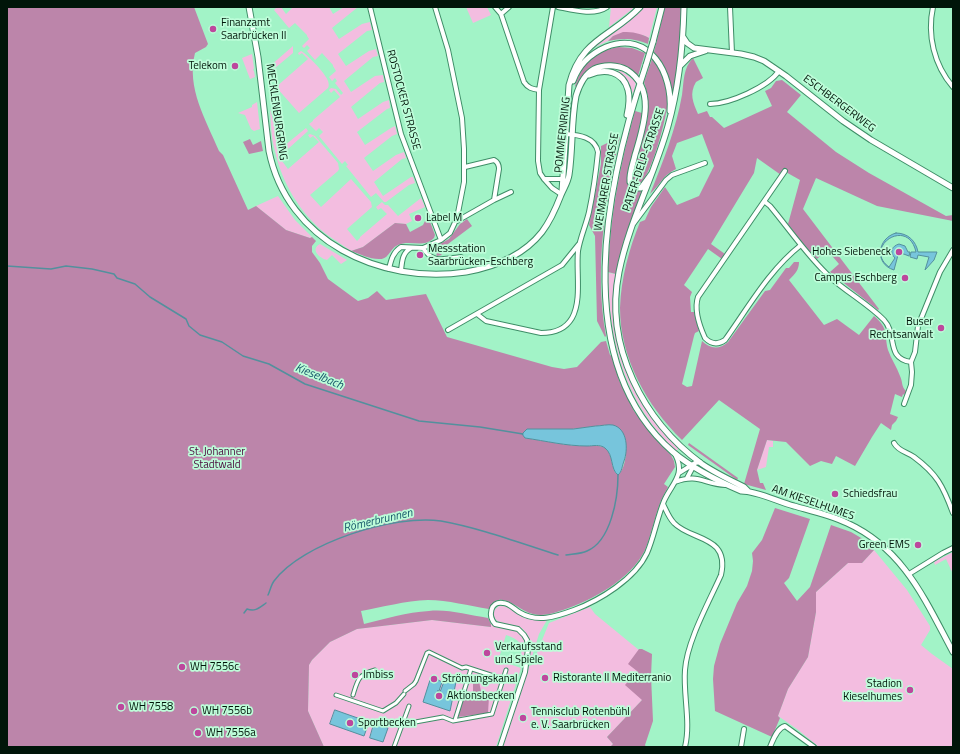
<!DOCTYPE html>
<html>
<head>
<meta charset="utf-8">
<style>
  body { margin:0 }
  #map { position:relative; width:960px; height:754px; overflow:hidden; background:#a2f3c7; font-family:"Titillium Web",sans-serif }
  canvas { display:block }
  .frame { position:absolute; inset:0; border:8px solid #001509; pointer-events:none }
</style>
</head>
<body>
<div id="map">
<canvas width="960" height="754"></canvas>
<div class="frame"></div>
</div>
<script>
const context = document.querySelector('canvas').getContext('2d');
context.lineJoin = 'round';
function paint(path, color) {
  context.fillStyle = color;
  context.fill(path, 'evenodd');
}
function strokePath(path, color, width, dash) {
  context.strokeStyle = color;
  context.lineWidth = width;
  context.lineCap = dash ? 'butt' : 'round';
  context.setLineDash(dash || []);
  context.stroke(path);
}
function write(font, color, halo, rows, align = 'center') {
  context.font = font + ' "Titillium Web",sans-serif';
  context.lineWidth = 3.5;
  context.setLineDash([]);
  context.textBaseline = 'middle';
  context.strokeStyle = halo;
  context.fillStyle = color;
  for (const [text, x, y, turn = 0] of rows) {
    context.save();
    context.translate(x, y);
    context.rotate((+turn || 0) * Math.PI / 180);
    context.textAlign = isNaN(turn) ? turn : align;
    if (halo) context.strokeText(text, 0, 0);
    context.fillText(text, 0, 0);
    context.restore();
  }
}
paint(new Path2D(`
  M277 7H281L286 14 293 7H329L333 14 344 7H358L332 28 339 39 362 24 370 22 372 30 367 31 338 54 346 66 369 51 376 49 378 56 373 57 344 81 351 92 375 76 383 75 384 82 380 83 351 107 358 119 383 102 389 100 390 108 387 109 357 132 365 145 391 128 395 126 397 134 392 136 364 158 373 171 396 155 404 152 406 158 402 159 374 182 383 196 411 177H413L415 183 409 185 386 202H384L376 193 371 197 346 166 348 165 345 161 342 164 319 136 323 132 319 128 316 131 309 124 313 121V120L340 97 334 90 331 93 329 90 331 88 336 89 341 95 343 93 335 83 337 81 335 78 332 81 329 77 336 71 333 66V65L322 53 315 60 307 51 310 48 307 45 304 48 302 46 309 39 307 36V35L295 23 289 28 274 10Z
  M466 7H487L491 15 473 23Z
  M611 7H635L609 27Z
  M644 7H657L649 38 643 35 613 36 608 41 591 49 638 14Z
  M293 46V53L269 73 267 74 266 68 269 65 270 66Z
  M301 51C307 54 326 74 328 81 329 84 329 86 328 88L299 113 276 87 308 59 302 53 299 55 298 53Z
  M252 54 254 68 253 70 254 71 255 77 250 79 242 58Z
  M620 70 627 75 636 82 633 94 628 81 618 72Z
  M257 102 260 129 254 131 251 129 245 115 238 113 252 107V105Z
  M270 109 279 139 284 146 306 128 308 131 279 157 288 169 319 142 313 136 310 138 308 135 310 134 315 136 338 163 339 169 338 171 310 195 321 207 351 179 371 202 372 207 347 229 357 241 360 238V237L387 214 381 208 378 210 376 207 382 202 385 205H388L398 216 421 198 425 207 409 214 412 221 406 224 395 223 363 247 351 251C343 245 334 240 326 234 300 213 282 183 275 151 271 138 271 123 270 109Z
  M278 196 295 220 312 237 310 238 286 230 256 206Z
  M320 244 347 260 341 264 332 255 327 260C319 258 310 249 320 244Z
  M608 273 616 274C612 311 614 341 629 376L679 448 676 451C624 402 609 341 608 273Z
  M767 440 773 441V447H769L766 467 757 470Z
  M874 550 907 590 930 626V630L921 645 932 654 953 669V747H819L797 729 778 716 788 689 808 657 816 612V592L848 563H862Z
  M953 552V574L946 559 935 565 934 562Z
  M499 606C510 605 515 614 525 618 532 621 539 620 547 620L539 634 531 660 530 659C535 607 494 637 493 611Z
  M590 607 595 614 645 655 642 700 607 737 613 744 610 747H502L529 666 532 665 549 623Z
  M432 620 491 627V624C497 629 503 628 510 629 528 632 526 649 525 663L519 662C524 646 523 641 506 635L499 658 495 657V659L521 668 496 747H324L308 711 309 665 312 660 330 642 357 629Z`), '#f3bde0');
paint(new Path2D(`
  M7 7H194L208 44 206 47 195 53C186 88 206 120 219 151L223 155 248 210 256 206 286 230 310 238 312 237 316 241 312 246V252L320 263 328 279 358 301 368 298 377 291 386 300 426 294 447 337 552 367 564 369 577 367 601 342 606 341 610 355 612 356 619 380 634 411 653 436 671 455 674 461 675 467 664 484 668 487C665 493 661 499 659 506 654 520 651 536 645 550 631 579 593 600 563 610 553 613 544 617 533 614 517 611 501 587 489 609 469 606 448 600 428 600 405 601 382 607 361 611L364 624C385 619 407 612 429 611 448 609 468 615 488 618L491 624V627L432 620 357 629 330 642 312 660 309 665 308 711 324 747H7ZM606 425C611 427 617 428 621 431 629 440 627 468 618 475 610 469 614 455 605 448 600 445 593 446 587 446 566 446 546 441 525 438L527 429H573Z
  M665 7H682L678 72 673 99C670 81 666 66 654 52Z
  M623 32C633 32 640 33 649 38L648 44C634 38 623 38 608 41L613 36Z
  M618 47 632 48 645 53 638 76C615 55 591 59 576 87L575 86C583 62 593 52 618 47Z
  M693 58 703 78 696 82C689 94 693 102 698 114L707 111 710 117H712L724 128 772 106 765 91 771 88 776 81 782 80 801 95 787 112 836 152 869 173 946 216 953 215V221L877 206 816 178 803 209 879 309 878 310 830 272 839 264 827 250 817 259 805 247 788 224 800 180 784 171 781 175 757 158 754 173 711 244 725 254 722 259 708 249 684 285 692 292 690 297 691 312H694L699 331 695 333 694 336 682 384 687 387 692 386 702 341C710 349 719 350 728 342L765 291 770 290 786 268H789L794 262H799C799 270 795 274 789 280L824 325 837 319 859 335 874 316C889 329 884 333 888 350 891 359 897 367 900 376 903 382 901 386 906 391L904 395 903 394 902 397 895 394 890 414 898 417 896 421 892 425 891 430 881 423 872 437 855 466 836 456 832 464 821 461 810 466 786 442 767 440 757 470 760 483H763L766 490 744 484 760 429 719 400 682 440C647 406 620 358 620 308 621 278 629 249 640 222L645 220 651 207 665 187 677 205 699 196 714 166 702 134 677 143 672 156 676 169C662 176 661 184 650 194 663 162 676 129 682 95 684 81 683 68 693 58Z
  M652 59C661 69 667 84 668 99 668 113 651 180 638 185L633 180V176L648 117V96L644 82Z
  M635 111 642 113 638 134 627 178 628 183 635 190H643L624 240 616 274 608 272C610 217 620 164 635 111Z
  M620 137C605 202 594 269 606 336L605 337 597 321 595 236 589 225 601 164V146Z
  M250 139 253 145 261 141 263 151 249 154 243 142Z
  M429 219 435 235 434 238C422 249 411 239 398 245 390 248 389 260 379 259 369 259 360 254 351 251L363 247 395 223 406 224 410 232 423 225 425 221Z
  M467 219 472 226 444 247 443 246 440 249 441 250 439 252 442 255 437 256 434 247 449 239 460 224Z
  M689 443 738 478 737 480 688 445Z
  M775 508 810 519 789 578 784 583 797 601 810 587 831 525 851 532 868 542 874 550 862 563H848L816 592V612L808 657 788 689 778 716 780 718 772 737 715 711 713 679 714 666 720 644 737 603 747 586 752 571 753 561 752 553 762 540Z
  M639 649H642L652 654 651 676 653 721 645 745 646 747H610L613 744 607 737 642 700 625 685 637 671 628 664Z
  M479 681 482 697H489L488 713 457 717 465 694 473 695V682Z`), '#bc85aa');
const water = new Path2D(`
  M896 233C908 233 916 241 918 252H937L934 260 925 270 929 257 918 255 917 259 910 257 911 252H916C908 216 862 247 889 267L895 258C889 252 892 246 899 244L905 246 908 252H910L909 256 901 253 900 250 897 249 896 253 898 255 894 270C874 264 877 238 896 233Z
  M596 426C601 426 608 424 613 425 628 429 628 450 624 461 622 466 622 472 618 475 610 469 614 455 605 448 600 444 593 446 587 446 566 446 546 441 525 438L522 434 527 429H573Z
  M432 676 437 677 438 680 442 682 439 691H437L440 692 445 679 456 682 450 711 423 702 430 680 432 681 431 679Z
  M335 710 369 722 364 736 330 724Z
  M374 724 388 728 383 742 370 738Z`);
paint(water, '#77c5dc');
strokePath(water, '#53909d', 1);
strokePath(new Path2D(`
  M7 266 51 269 66 266 92 269 114 274 117 278 135 284 150 297 186 319 189 326 200 335 222 342 243 356 269 364 305 384 419 421 480 427 523 434
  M566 555C572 554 581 554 587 551 611 541 618 498 618 475
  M268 595C270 591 271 585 274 581 302 543 395 514 441 521 480 528 520 543 558 555
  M244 613 247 609C255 612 259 608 266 603`), '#53909d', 1.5);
const pedestrian = new Path2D(`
  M405 691 414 684 416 681 427 653 429 652 462 668 466 667 503 679
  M336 695 383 711 396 703 404 694
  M353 695C358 679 358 675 375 670
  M455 720 471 669
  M410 723 443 717 453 721 492 714 506 670
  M394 747 409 706`);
const minor = new Path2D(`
  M370 7 401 134 441 240
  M495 7 501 14 524 82C528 88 532 89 539 90
  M553 7 539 90 538 161 540 173 544 179 552 188 561 194
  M558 7C573 10 594 16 607 7
  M730 7 732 53
  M933 7C927 35 934 65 953 87
  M501 14 509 7
  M710 104C729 104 768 87 779 71
  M785 171 698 297C694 309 700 327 705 338 711 344 718 345 725 340 748 308 769 270 801 245
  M544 179H562
  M494 200 511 192
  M765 202 770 206C790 230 808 257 831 278 848 293 868 304 884 320 898 335 885 358 911 362
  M457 221 494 200 499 169C499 165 498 162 494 160L465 167
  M634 223 666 180 672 175 705 163
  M423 248C433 264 444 259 461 257
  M389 269C391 260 393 252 401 247L423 248 441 240 450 233 457 218 464 182V149L462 118 448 50 435 7
  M401 271C402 262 402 253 411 248
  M477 314 486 321 541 333C554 333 565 330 572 318 582 300 576 272 578 251 580 238 586 225 589 212 593 193 596 172 598 152 595 137 579 135 566 134
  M448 330 562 265 579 244
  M904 404 911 385 912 372 911 362 915 352 918 326 940 272 953 250
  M894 443C898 451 907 452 914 457 937 474 943 486 953 513
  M679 473 695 463 700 462
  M687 478 694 465
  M675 482C698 473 704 484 725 485
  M663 504C666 510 669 518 674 523 691 541 730 535 721 575 709 602 687 641 685 670 683 695 691 722 685 747
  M909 574 943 553 953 548
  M500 747 525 672 528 649 527 640 524 635 518 629 495 624C488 616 490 601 503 603 509 603 514 609 519 612 537 623 555 617 574 610 600 600 635 579 647 553 654 537 657 518 664 501 672 483 686 475 675 454
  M741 747 744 729
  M770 747C773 740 777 728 785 726L814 747`);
const tertiary = new Path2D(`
  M249 7 258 57 269 151C287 241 380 285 466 272 494 267 524 255 542 232 551 220 556 208 561 195 564 188 568 182 569 175 573 149 571 122 576 96 579 86 585 74 594 69 604 64 618 65 627 70 657 89 643 128 635 155 633 164 629 173 630 182L636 188H641L652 173
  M684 7C683 47 679 87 668 126 654 176 629 222 619 272 604 346 643 421 702 464 715 473 730 480 744 487L748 491
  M683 37 687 43 694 48 741 54 754 57 764 61 786 76 843 121 871 140 953 188
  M653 42 662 7
  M646 65C607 180 567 360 673 452 693 469 718 481 741 491 758 491 778 502 794 506 812 511 830 515 847 523 904 549 925 600 953 652
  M680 66 690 56 705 51
  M589 75C605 68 623 71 628 90 630 98 629 106 627 115
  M573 81C579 64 590 54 606 47 650 30 673 74 670 111
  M562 191 569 85C581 38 612 37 640 7`);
strokePath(pedestrian, '#3e8e67', 5);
strokePath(minor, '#3e8e67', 6);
strokePath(tertiary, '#3e8e67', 7);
strokePath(pedestrian, '#fff', 3);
strokePath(minor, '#fff', 4);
strokePath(tertiary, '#fff', 5);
const tertiaryBridge = new Path2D(`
  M646 65 653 42`);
strokePath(tertiaryBridge, '#3e8e67', 7, []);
strokePath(tertiaryBridge, '#fff', 5);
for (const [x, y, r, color] of [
  [213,29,4,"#bd479d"],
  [235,66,4,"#bd479d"],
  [418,218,4,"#bd479d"],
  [899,252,4,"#bd479d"],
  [420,255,4,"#bd479d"],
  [905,278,4,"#bd479d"],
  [941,328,4,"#bd479d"],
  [835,494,4,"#bd479d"],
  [918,545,4,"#bd479d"],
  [487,653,4,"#bd479d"],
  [182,667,4,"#bd479d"],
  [355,675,4,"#bd479d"],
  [545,678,4,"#bd479d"],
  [434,679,4,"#bd479d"],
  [910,690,4,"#bd479d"],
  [439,696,4,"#bd479d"],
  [121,707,4,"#bd479d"],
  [194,711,4,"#bd479d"],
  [523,718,4,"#bd479d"],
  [350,723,4,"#bd479d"],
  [198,733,4,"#bd479d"]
]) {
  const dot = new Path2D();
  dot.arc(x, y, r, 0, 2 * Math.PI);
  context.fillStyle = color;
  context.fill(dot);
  strokePath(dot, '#bdfdd9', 1.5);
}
write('11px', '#001509', '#bdfdd9', [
  ["Finanzamt",221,23],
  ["Saarbrücken II",221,36],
  ["Telekom",227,66,"right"],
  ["Label M",426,218],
  ["Messstation",428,249],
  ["Saarbrücken-Eschberg",428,262],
  ["Hohes Siebeneck",891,252,"right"],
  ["Campus Eschberg",897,278,"right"],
  ["Buser",933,322,"right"],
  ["Rechtsanwalt",933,335,"right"],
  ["Schiedsfrau",843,494],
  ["Green EMS",910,545,"right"],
  ["Verkaufsstand",495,647],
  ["und Spiele",495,660],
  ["WH 7556c",190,667],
  ["Imbiss",363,675],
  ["Ristorante Il Mediterranio",553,678],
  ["Strömungskanal",442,679],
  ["Stadion",902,684,"right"],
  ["Kieselhumes",902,697,"right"],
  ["Aktionsbecken",447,696],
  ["WH 7558",129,707],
  ["WH 7556b",202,711],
  ["Tennisclub Rotenbühl",531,712],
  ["e. V. Saarbrücken",531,725],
  ["Sportbecken",358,723],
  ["WH 7556a",206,733]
], 'left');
write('11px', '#001509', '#bdfdd9', [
  ["ROSTOCKER STRASSE",403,100,75],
  ["ESCHBERGERWEG",839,104,37],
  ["MECKLENBURGRING",276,112,82],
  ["POMMERNRING",563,135,-84],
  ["PATER-DELP-STRASSE",644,160,-71],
  ["WEIMARER STRASSE",607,182,-80],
  ["AM KIESELHUMES",813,503,19]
]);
write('11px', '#4a063b', '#bdfdd9', [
  ["St. Johanner",217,452],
  ["Stadtwald",217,465]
]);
write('italic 12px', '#1b5a6c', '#bdfdd9', [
  ["Kieselbach",319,377,22],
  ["Römerbrunnen",378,521,-13]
]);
</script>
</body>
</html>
